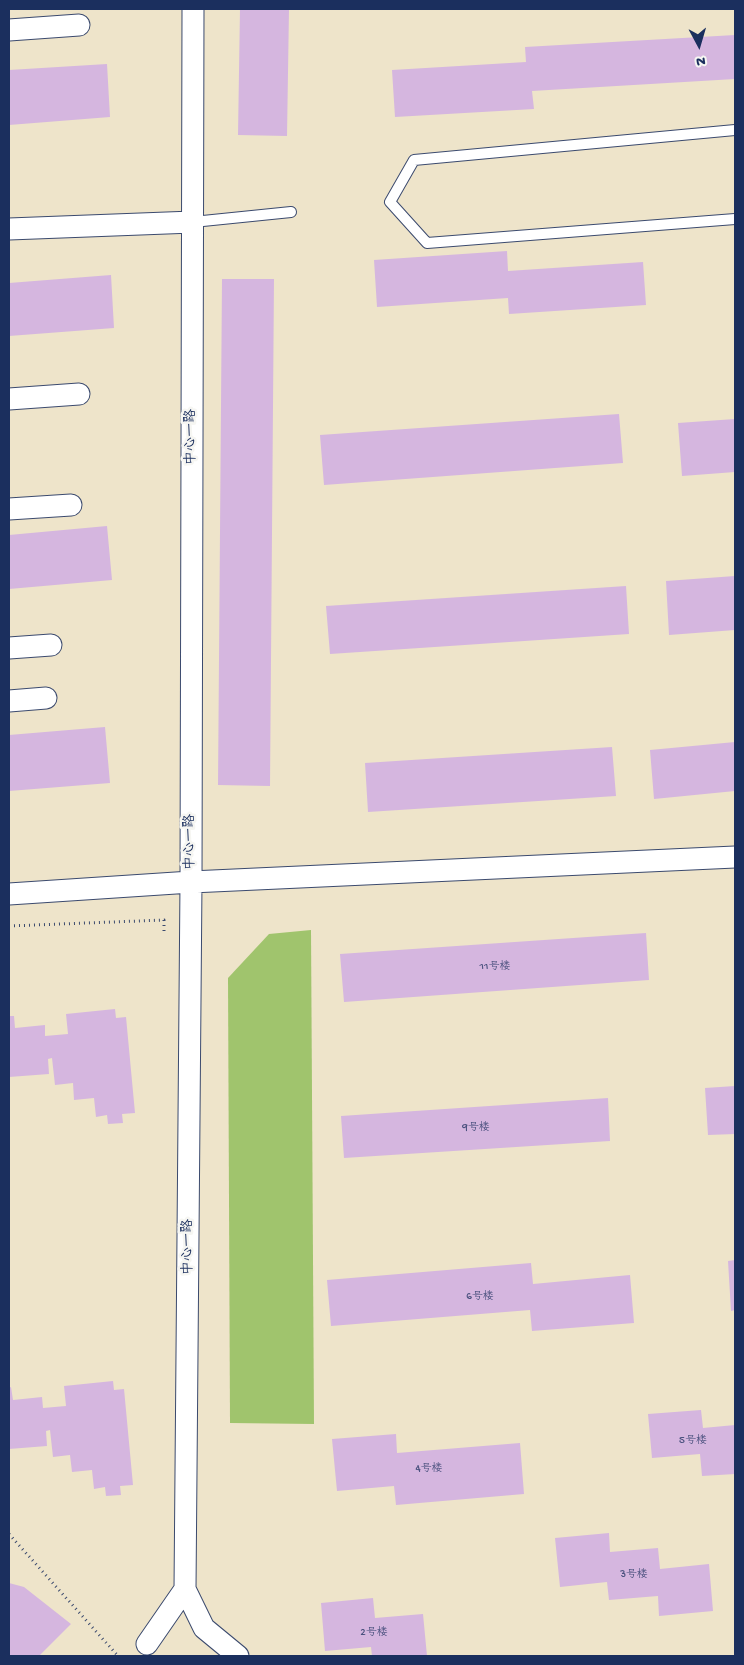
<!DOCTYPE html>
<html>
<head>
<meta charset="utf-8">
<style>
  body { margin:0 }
  #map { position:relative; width:744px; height:1665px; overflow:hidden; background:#eee4ca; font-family:"Gochi Hand",sans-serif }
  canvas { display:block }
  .frame { position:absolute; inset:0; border:10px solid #1b2f5e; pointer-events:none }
  .north { position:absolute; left:674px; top:20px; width:50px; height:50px; -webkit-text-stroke:4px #f6f6f2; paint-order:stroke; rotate:174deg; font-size:14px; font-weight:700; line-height:20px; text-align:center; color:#1b2f5e }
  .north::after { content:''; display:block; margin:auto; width:18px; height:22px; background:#1b2f5e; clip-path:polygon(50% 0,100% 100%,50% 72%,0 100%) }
</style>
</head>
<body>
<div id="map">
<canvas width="744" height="1665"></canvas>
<div class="frame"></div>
<div class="north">N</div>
</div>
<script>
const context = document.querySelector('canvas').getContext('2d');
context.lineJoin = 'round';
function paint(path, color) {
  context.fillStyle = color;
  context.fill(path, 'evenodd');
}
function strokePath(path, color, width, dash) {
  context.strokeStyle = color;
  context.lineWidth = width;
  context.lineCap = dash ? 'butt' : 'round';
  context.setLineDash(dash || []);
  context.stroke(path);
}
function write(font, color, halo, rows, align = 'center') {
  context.font = font + ' "Gochi Hand","LXGW WenKai TC",sans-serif';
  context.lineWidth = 5;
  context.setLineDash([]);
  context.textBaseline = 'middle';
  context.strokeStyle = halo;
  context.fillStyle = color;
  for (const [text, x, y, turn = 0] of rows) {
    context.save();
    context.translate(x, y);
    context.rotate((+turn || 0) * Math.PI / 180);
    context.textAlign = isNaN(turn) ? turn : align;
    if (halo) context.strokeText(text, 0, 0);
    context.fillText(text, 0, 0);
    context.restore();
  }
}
paint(new Path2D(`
  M311 930 314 1424 230 1423 228 978 269 934Z`), '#a0c46d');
paint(new Path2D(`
  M240 9H289L287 136 238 135Z
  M735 35V79L532 91 534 109 395 117 392 70 526 62 525 47Z
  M107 64 110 117 9 125V70Z
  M507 251 508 271 643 262 646 305 509 314 508 298 377 307 374 260Z
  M111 275 114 328 9 336V283Z
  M222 279H274L270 786 218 785Z
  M619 414 623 463 324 485 320 435Z
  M735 419V472L682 476 678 423Z
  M107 526 112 580 9 589V535Z
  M735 576V630L669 635 666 581Z
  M626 586 629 634 330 654 326 606Z
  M105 727 110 783 9 791V735Z
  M735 742V791L654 799 650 750Z
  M612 747 616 796 368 812 365 763Z
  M646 933 649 980 344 1002 340 954Z
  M115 1009 116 1018 126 1017 135 1113 122 1114 123 1123 108 1124 107 1115 96 1117 94 1098 74 1100 73 1083 55 1085 52 1058 48 1059 49 1074 9 1077V1016H14L15 1028 45 1025V1036L68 1034 66 1014Z
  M735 1086V1134L708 1135 705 1088Z
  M608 1098 610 1141 344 1158 341 1116Z
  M735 1260V1310L731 1311 728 1261Z
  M531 1263 533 1284 630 1275 634 1323 532 1331 530 1310 331 1326 327 1280Z
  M113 1381 114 1390 124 1389 133 1485 120 1486 121 1495 106 1496 105 1487 94 1489 92 1470 72 1472 70 1455 53 1457 50 1430 46 1431 47 1446 9 1449V1388L11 1387 13 1400 42 1397 43 1408 66 1406 64 1386Z
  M701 1410 703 1428 735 1425V1474L702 1476 700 1454 652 1458 648 1414Z
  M396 1434 397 1453 520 1443 524 1494 396 1505 394 1486 337 1491 332 1439Z
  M609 1533 610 1552 658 1548 660 1569 709 1564 713 1611 659 1616 658 1596 609 1600 607 1582 560 1587 555 1538Z
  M9 1583 24 1587 71 1624 39 1656H9Z
  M373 1598 375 1618 423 1614 427 1656H372L371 1647 325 1651 321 1603Z`), '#d5b6df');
const service = new Path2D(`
  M735 130 414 160 390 202 427 243 735 219
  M193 222 291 212`);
const minor = new Path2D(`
  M193 9 191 882 185 1589 204 1628 238 1656
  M9 30 79 25
  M9 229 193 222
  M9 399 79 394
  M9 509 71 505
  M9 648 51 645
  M9 701 46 698
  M9 894 191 882 735 857
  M147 1644 185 1589`);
strokePath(service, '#3b4a6e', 12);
strokePath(minor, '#3b4a6e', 23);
strokePath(new Path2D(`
  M9 926 164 920V933
  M9 1534 118 1656`), '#3b4a6e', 3, [1, 4]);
strokePath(service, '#fff', 10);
strokePath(minor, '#fff', 21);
write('11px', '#4a517e', null, [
  ["11号楼",495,967],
  ["9号楼",476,1128],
  ["6号楼",480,1297],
  ["5号楼",693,1441],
  ["4号楼",429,1469],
  ["3号楼",634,1575],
  ["2号楼",374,1633]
]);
write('14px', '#1b2f5e', '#f6f6f2', [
  ["中心一路",192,437,-90],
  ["中心一路",191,842,-90],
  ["中心一路",189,1247,-90]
]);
</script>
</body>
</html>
